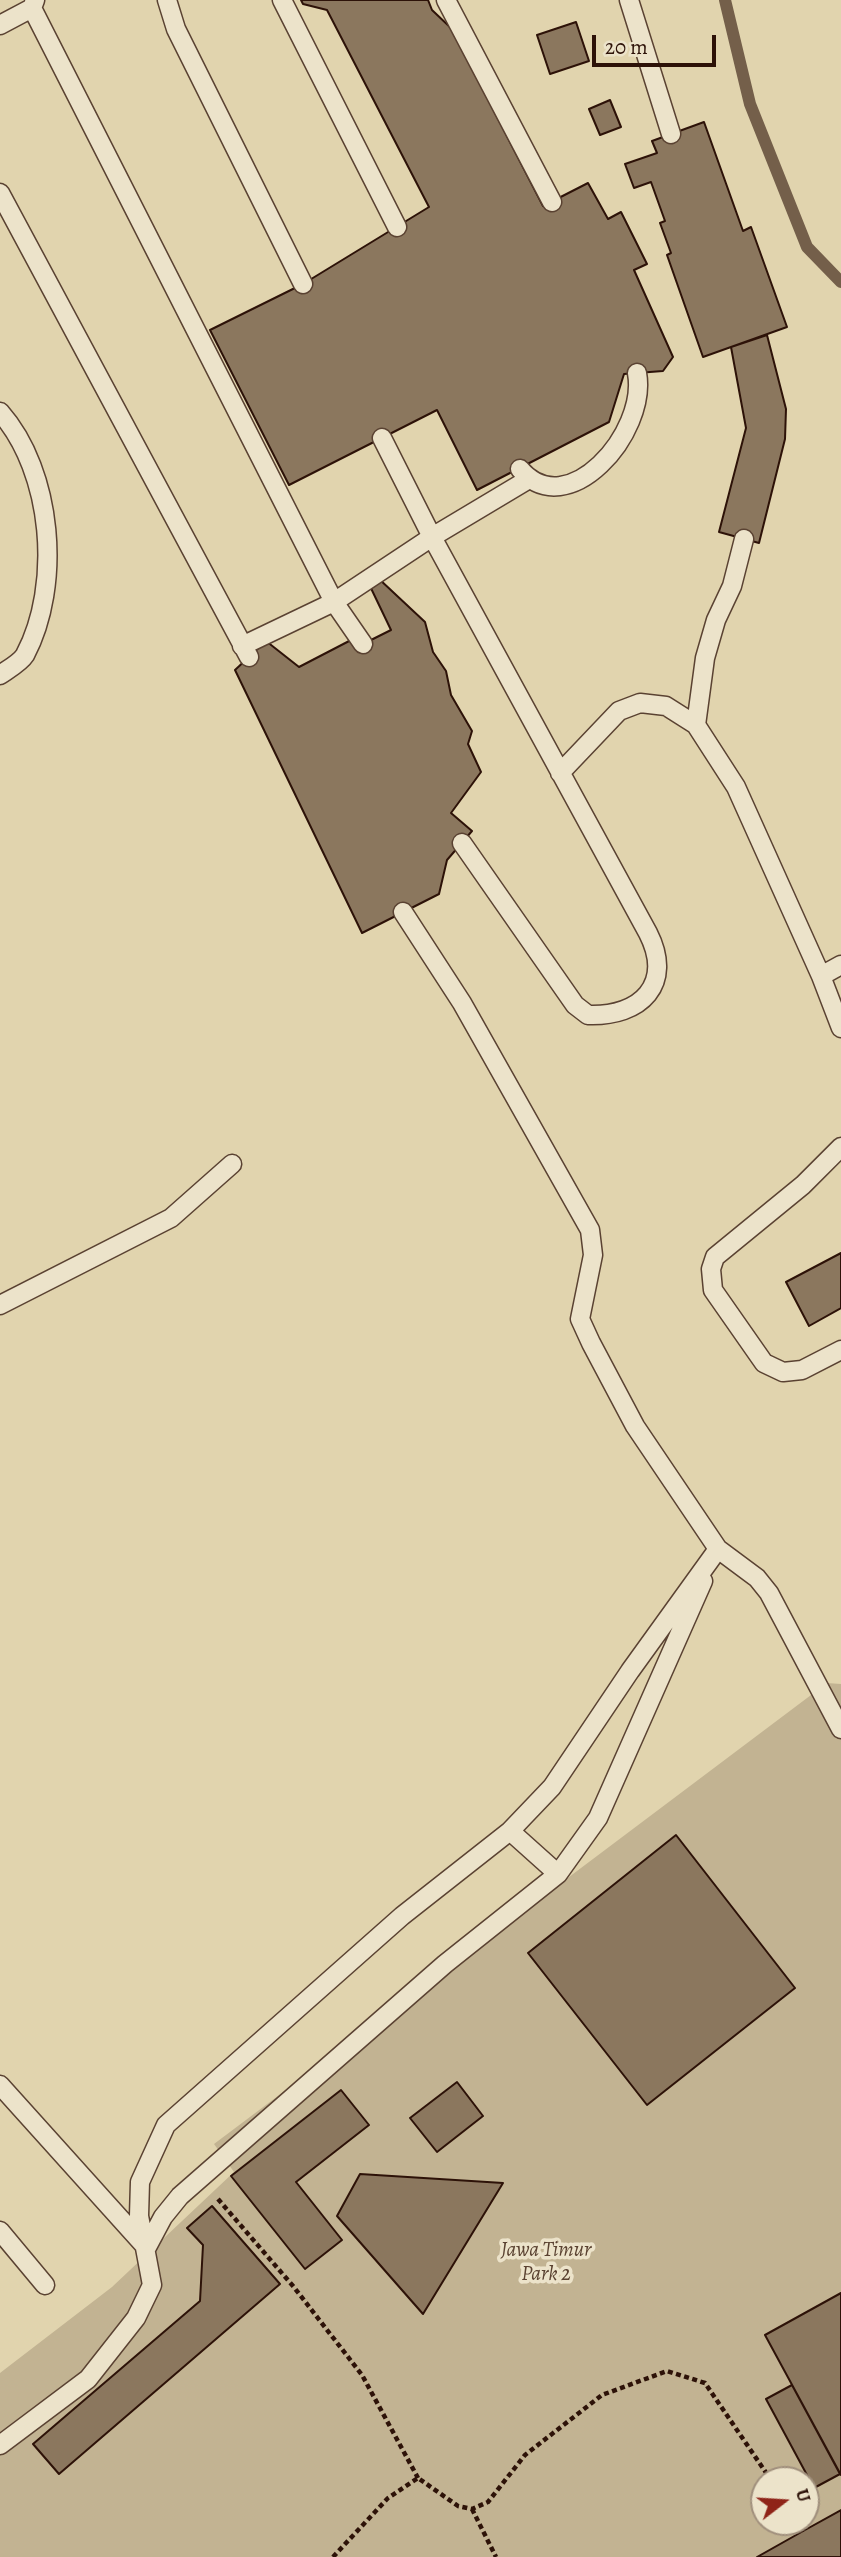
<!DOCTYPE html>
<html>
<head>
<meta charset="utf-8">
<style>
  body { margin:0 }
  #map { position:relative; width:841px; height:2557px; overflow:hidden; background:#e1d4ae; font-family:Alegreya,serif }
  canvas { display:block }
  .north { position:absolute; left:750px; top:2466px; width:70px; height:70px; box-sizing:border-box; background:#ece3ca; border:2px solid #a08f7c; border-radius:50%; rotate:73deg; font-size:19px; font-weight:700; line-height:28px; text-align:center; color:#2d1208 }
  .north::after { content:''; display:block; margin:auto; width:24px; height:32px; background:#8f2418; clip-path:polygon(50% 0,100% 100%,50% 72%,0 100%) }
  .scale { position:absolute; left:592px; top:35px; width:124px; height:32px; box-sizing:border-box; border:4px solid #2d1208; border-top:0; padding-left:9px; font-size:21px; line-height:24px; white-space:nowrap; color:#2d1208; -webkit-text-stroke:5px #ece3ca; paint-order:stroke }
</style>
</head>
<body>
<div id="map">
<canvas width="841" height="2557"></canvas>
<div class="north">U</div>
<div class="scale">20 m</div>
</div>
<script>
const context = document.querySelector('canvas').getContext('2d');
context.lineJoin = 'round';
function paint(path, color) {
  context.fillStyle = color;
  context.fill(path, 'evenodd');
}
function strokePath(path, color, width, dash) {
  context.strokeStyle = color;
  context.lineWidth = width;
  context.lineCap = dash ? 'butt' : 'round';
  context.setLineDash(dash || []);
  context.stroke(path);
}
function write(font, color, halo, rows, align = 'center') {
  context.font = font + ' Alegreya,serif';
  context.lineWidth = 7;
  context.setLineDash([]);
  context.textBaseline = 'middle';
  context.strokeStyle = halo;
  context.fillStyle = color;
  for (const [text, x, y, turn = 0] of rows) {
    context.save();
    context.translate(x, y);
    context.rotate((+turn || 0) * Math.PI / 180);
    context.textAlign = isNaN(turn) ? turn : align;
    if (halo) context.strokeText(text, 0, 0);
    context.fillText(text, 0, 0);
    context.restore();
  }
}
paint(new Path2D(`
  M827 1683 841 1684V2557H0V2373L112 2287 234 2172 214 2144ZM764 2480H806V2522H764Z`), '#c2b392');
strokePath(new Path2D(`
  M725 0 750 104 807 247 841 282`), '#745f4a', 12);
const building = new Path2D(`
  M301 0H428L432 10 452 29 543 206 588 183 608 219 621 212 647 264 634 270 673 357 663 371 624 374 609 422 477 490 437 410 289 485 210 330 303 284 429 207 327 10 303 4Z
  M576 22 589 61 550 74 537 35Z
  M610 100 621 127 600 135 589 109Z
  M704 122 743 231 751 227 787 327 703 357 667 255 671 253 660 223 665 221 651 182 634 188 625 164 657 153 652 141Z
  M767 335 786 409 785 439 759 543 719 532 746 428 731 347Z
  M378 578 425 622 433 652 446 671 451 695 472 731 468 744 481 772 451 813 472 831 447 860 439 894 362 933 235 670 266 641 299 667 353 639 357 647 391 630 368 582Z
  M841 1253V1308L809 1326 786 1282Z
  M676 1835 795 1988 647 2105 528 1953Z
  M457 2082 483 2116 437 2152 410 2118Z
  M341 2090 369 2125 296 2182 342 2240 305 2269 231 2176Z
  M360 2174 503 2183 423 2314 337 2216Z
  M212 2206 280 2284 59 2474 33 2444 200 2301 203 2245 187 2228Z
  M841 2293V2475L765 2335Z
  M792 2385 840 2474 814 2488 766 2399Z
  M841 2510V2557H757L805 2530Z`);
paint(building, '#8b775e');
strokePath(building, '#2d1208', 2);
const lane = new Path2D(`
  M35 0 32 8 334 602 363 644
  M167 0 176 29 303 284
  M282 0 397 227
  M446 0 552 202
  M629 0 671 134
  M0 25 32 8
  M0 193 249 657
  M0 412C53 472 62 585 25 655 20 663 7 670 0 675
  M382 438 432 537 648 933C674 984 641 1017 588 1015L575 1005 462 843
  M520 469C567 525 648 433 637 373
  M242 646 334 602 432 537 529 479
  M696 725 705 658 716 620 732 586 744 539
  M560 773 619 711 640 703 666 706 696 725 736 787 821 976 841 965
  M403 912 462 1003 590 1230 593 1255 580 1319 591 1343 635 1426 718 1549 757 1578 769 1593 841 1729
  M821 976 841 1028
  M841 1147 803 1185 715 1257 711 1269 713 1290 764 1363 783 1372 802 1370 841 1350
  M0 1305 171 1218 232 1164
  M510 1831 558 1874
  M0 2085 144 2245
  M0 2231 45 2285
  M147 2247 163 2217 180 2196 445 1964 558 1874 598 1818 703 1581
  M0 2445 88 2379 136 2318 152 2285 139 2216 140 2182 166 2125 402 1916 510 1831 552 1787 630 1671 718 1549`);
strokePath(lane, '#5a4232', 21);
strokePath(new Path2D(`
  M218 2199 293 2286 362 2375 418 2478
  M472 2509 496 2557
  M800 2522 805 2530
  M333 2557 388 2498 418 2478 458 2506 472 2509 488 2502 525 2455 602 2395 667 2371 705 2383 771 2480`), '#2d1208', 4.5, [5, 3.5]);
strokePath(lane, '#ece3ca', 18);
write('italic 21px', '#5a4231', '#ece3ca', [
  ["Jawa Timur",546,2251],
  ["Park 2",546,2275]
]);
</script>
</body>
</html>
